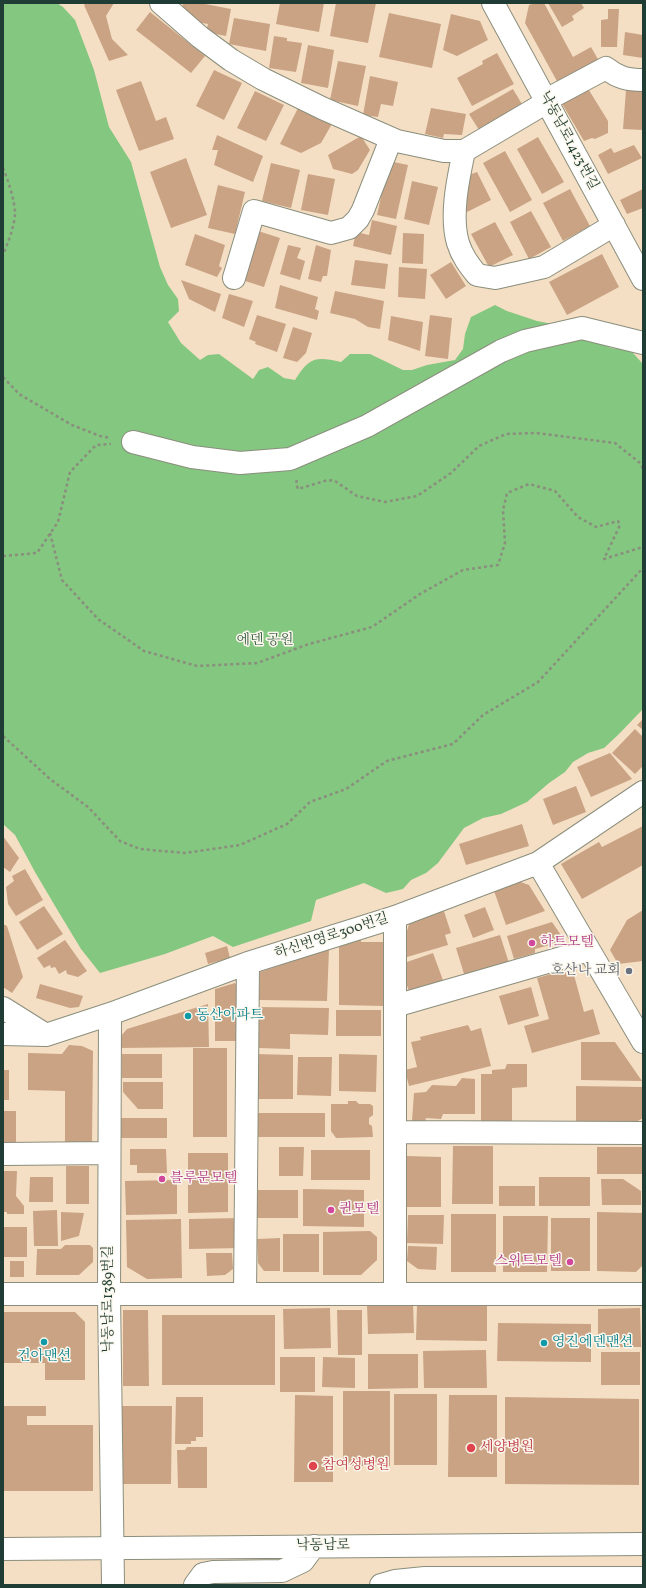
<!DOCTYPE html>
<html>
<head>
<meta charset="utf-8">
<style>
  body { margin:0 }
  #map { position:relative; width:646px; height:1588px; overflow:hidden; background:#f5dfc4; font-family:Vollkorn,serif }
  canvas { display:block }
  .frame { position:absolute; inset:0; border:4px solid #1f3d34; pointer-events:none }
</style>
</head>
<body>
<div id="map">
<canvas width="646" height="1588"></canvas>
<div class="frame"></div>
</div>
<script>
const context = document.querySelector('canvas').getContext('2d');
context.lineJoin = 'round';
function paint(path, color) {
  context.fillStyle = color;
  context.fill(path, 'evenodd');
}
function strokePath(path, color, width, dash) {
  context.strokeStyle = color;
  context.lineWidth = width;
  context.lineCap = dash ? 'butt' : 'round';
  context.setLineDash(dash || []);
  context.stroke(path);
}
function write(font, color, halo, rows, align = 'center') {
  context.font = font + ' Vollkorn,"Noto Serif KR",serif';
  context.lineWidth = 3;
  context.setLineDash([]);
  context.textBaseline = 'middle';
  context.strokeStyle = halo;
  context.fillStyle = color;
  for (const [text, x, y, turn = 0] of rows) {
    context.save();
    context.translate(x, y);
    context.rotate((+turn || 0) * Math.PI / 180);
    context.textAlign = isNaN(turn) ? turn : align;
    if (halo) context.strokeText(text, 0, 0);
    context.fillText(text, 0, 0);
    context.restore();
  }
}
paint(new Path2D(`
  M3 3H57L63 7 75 20 94 70 109 127 131 162 160 267 168 285 178 299 179 311 168 322 181 343 200 360 208 355 219 354 253 379 259 370 268 367 284 378 295 380C309 357 316 356 341 362L350 354H370L403 370H412L427 365 455 360 463 349 465 334 471 317 495 305 507 311 537 321 563 326 611 348 626 350 633 353 643 364V709L618 735 604 748 588 753 573 762 565 772 549 783 527 802 501 814 483 818 464 828 438 863 426 873 411 880 403 889 386 893 364 883 316 900 311 921 233 947 213 936 165 954 100 973 81 949 58 911 35 872 15 835 3 824Z`), '#84c780');
paint(new Path2D(`
  M86 3H114L106 16 112 39 128 55 109 61 84 5Z
  M183 3H200L231 9 226 36 206 32 208 24 191 21 192 15 181 13Z
  M280 3H324L319 32 276 24Z
  M336 3H376L368 43 330 36Z
  M535 3H544L573 57 591 47 599 61 558 83 525 23 529 5Z
  M548 3H581L584 8 572 16 574 20 562 27Z
  M608 9H619L617 47H601V20L608 19Z
  M150 12 205 56 191 73 136 30Z
  M389 13 441 24 432 68 379 57Z
  M451 14 480 21 488 40 457 56 443 50Z
  M234 18 270 24 266 51 229 44Z
  M625 32 643 35V58L623 55Z
  M274 36 287 38V41L302 43 296 72 269 68Z
  M308 45 334 50 328 88 301 83Z
  M497 53 514 84 472 106 457 78 483 64 482 61Z
  M338 61 366 66 358 106 330 100Z
  M214 70 242 83 224 120 196 106Z
  M370 76 398 82 393 106 381 104 378 117 363 115Z
  M141 81 156 121 166 117 174 139 139 151 116 90Z
  M587 87 608 121V133L595 139 592 138 584 141 561 102Z
  M513 89 523 106 479 130 469 114Z
  M626 90H643V130L623 129Z
  M255 91 284 105 266 141 237 128Z
  M299 106 333 122 321 143 301 153 280 144Z
  M431 108 466 114 462 135 444 134 443 138 425 134Z
  M217 135 263 156 253 182 214 165 218 150H212Z
  M361 136 370 150 358 170 352 174 333 169 328 155Z
  M538 137 564 182 542 194 517 149Z
  M634 145 642 158 608 174 598 155 611 148 614 153Z
  M505 151 532 200 510 212 483 163Z
  M186 158 207 215 171 228 150 172Z
  M389 161 408 165 396 219 377 215Z
  M271 163 300 170 291 208 262 201Z
  M477 172 491 200 467 212 464 206 469 175Z
  M308 174 335 179 328 215 301 210Z
  M412 181 438 187 429 225 404 219Z
  M218 185 245 192 235 234 208 228Z
  M570 189 590 226 563 241 543 203Z
  M643 189V208L627 214 620 200Z
  M531 211 551 247 529 259 510 222Z
  M372 220 397 226 391 255 353 246 356 232 369 235Z
  M495 222 513 255 489 267 471 234Z
  M255 230 280 238 264 287 239 279Z
  M403 233 424 234 423 264 402 263Z
  M195 234 225 245 219 266 222 268 217 277 185 265Z
  M288 245 301 248 297 258 305 261 300 280 280 274Z
  M316 245 331 250 327 276H323L321 282 308 279Z
  M602 254 619 287 567 315 549 282Z
  M355 260 388 264 385 289 351 285Z
  M451 262 466 286 446 299 430 275Z
  M399 267 427 269 425 299 398 297Z
  M181 280 221 294 215 312 189 299Z
  M280 285 318 297 315 309 319 311 317 320 275 308Z
  M335 291 384 301 380 329 368 327 355 319 330 313Z
  M229 294 253 301 244 327 222 318Z
  M257 315 286 324 277 352 255 344 256 342 249 339Z
  M430 315 452 318 448 359 425 356Z
  M391 316 423 322 420 351 388 340Z
  M293 327 312 333 306 353 297 362 283 358Z
  M643 719V730L637 725Z
  M635 729 643 737V766L635 774 612 753Z
  M610 753 632 779 591 797 577 767Z
  M576 786 586 812 553 825 543 799Z
  M522 824 529 846 466 865 459 844Z
  M643 826V865L582 899 561 864 599 842 602 847Z
  M3 836 19 858 10 872 3 867Z
  M25 869 43 900 16 916 8 904 6 887 14 881 12 876Z
  M515 880 529 885 545 911 506 925 493 888Z
  M44 906 63 934 37 950 19 922Z
  M485 907 494 930 473 938 464 915Z
  M443 908 451 933 445 935 448 945 407 957 403 945 411 917Z
  M643 910V961L618 964 610 950 627 920Z
  M552 922 565 941 535 949V953L514 959 507 936Z
  M3 924 7 926 23 977 12 993 3 987Z
  M500 935 509 963 465 977 456 948Z
  M348 937H361V942H383V1006L339 1005V944H348Z
  M65 940 87 971 78 977 67 974 66 970 59 974 55 967 51 968 50 965 44 968 37 958Z
  M227 946 230 958 208 964 205 953Z
  M329 949 327 1001 259 1000 260 972Z
  M433 953 444 983 410 994 402 971 404 963Z
  M565 970 567 977 574 975 584 1012 593 1009 600 1034 532 1053 524 1026 549 1019 537 978Z
  M235 983 239 988 240 1041H215V989Z
  M40 984 83 996 79 1007 70 1008 36 998Z
  M531 987 539 1016 508 1025 499 996Z
  M208 1004 209 1047 118 1048V1043L121 1036 127 1029Z
  M259 1007 329 1008 328 1035 290 1034V1049L259 1048Z
  M336 1010H381V1036H336Z
  M468 1025 471 1031 481 1028 491 1066 409 1086 405 1070 417 1067 411 1042 421 1040 420 1037Z
  M581 1042H615L642 1081 581 1080Z
  M69 1045 82 1046 93 1051 92 1144H65V1091L28 1090V1053L62 1054Z
  M193 1048H227V1137H193Z
  M122 1054H162V1078H122Z
  M255 1054 293 1055V1099H254Z
  M339 1054 377 1055 376 1092 339 1091Z
  M298 1057H332L331 1096 297 1095Z
  M507 1064H527V1087L512 1088V1123L481 1124V1074H492V1070L505 1069Z
  M3 1070H9V1100H3Z
  M462 1078 475 1079V1114H443L441 1119 426 1118 425 1122 412 1121 414 1093 426 1092 432 1085 456 1086Z
  M123 1082H163V1109H138L123 1092Z
  M576 1086 643 1087V1118L631 1125H576Z
  M348 1101H356L359 1104H370L373 1106V1115L369 1118V1124L372 1126 373 1137 336 1138 331 1131V1104H348Z
  M3 1111H16V1143H3Z
  M255 1113H325V1137H255Z
  M117 1118H167V1138H117Z
  M453 1146H493V1204H452Z
  M279 1147H304L303 1176H279Z
  M597 1147H642V1174H597Z
  M130 1149H166L167 1173H137V1165H130Z
  M311 1150H370V1180H311Z
  M188 1153H228V1212L188 1213Z
  M406 1156 441 1157V1207H405Z
  M66 1166H89V1204H66Z
  M3 1171H17L16 1196 24 1206V1214H7V1212H3Z
  M30 1177H53V1202H29Z
  M539 1177H590V1206H539Z
  M601 1179H623L641 1191V1205H602Z
  M177 1180V1214L126 1215 125 1181Z
  M499 1186H535V1206H499Z
  M303 1189 364 1190V1227L303 1226Z
  M257 1190H298V1218H257Z
  M57 1210 58 1246H34L33 1211Z
  M61 1212 84 1213 79 1236 61 1241Z
  M597 1212 643 1213V1265L636 1272 597 1271Z
  M451 1214H496V1272H451Z
  M408 1215H444L443 1244 407 1243Z
  M503 1216H548L547 1272H503Z
  M240 1218 241 1248 189 1249V1219Z
  M551 1218H590V1271H551Z
  M181 1219 182 1278 147 1279 127 1267 126 1220Z
  M3 1227H27V1257H3Z
  M370 1231 377 1237V1260L361 1275H323V1232Z
  M283 1234H319V1272H283Z
  M280 1238V1271H264L258 1263 257 1239Z
  M65 1245H90L93 1248V1262L79 1275H36L37 1249H61Z
  M408 1246 437 1247 436 1270 418 1269 407 1261Z
  M206 1253H232L233 1269 225 1275 207 1276Z
  M10 1261H24V1277H10Z
  M413 1303 414 1333 368 1334 367 1304Z
  M417 1304 487 1305V1341L416 1340Z
  M330 1308 331 1348 284 1349 283 1309Z
  M640 1308 641 1347H598V1309Z
  M123 1310H148L149 1386H123Z
  M337 1310H362V1355H338Z
  M3 1312H75L85 1322V1380H45V1363H3Z
  M162 1315H275V1385H162Z
  M498 1323 591 1324V1362L497 1361Z
  M486 1350 487 1388H424L423 1351Z
  M601 1352H640V1385H601Z
  M368 1354H418V1388L368 1389Z
  M280 1357H315V1392H280Z
  M323 1357 355 1358V1388L322 1387Z
  M343 1391H390V1466H343Z
  M394 1394H437V1465H394Z
  M295 1395 333 1396V1482H294Z
  M449 1395H497V1477H448Z
  M176 1397H203V1437H196V1441H191V1444H175Z
  M505 1397 639 1399V1485L505 1484Z
  M3 1406H46V1416H27V1425H93V1491H3Z
  M122 1406H172L171 1484H121Z
  M187 1447H207V1488H178L177 1450H185Z`), '#c9a384');
const minor = new Path2D(`
  M161 3 200 37 231 60 263 79 322 108 397 141 444 151H464L547 102
  M493 3 643 279
  M546 100 606 68C618 78 628 80 643 80
  M464 151C458 179 450 216 458 243 462 256 469 265 477 275L495 278 544 267 614 225
  M234 278 254 211 331 233 349 228 358 219 363 210 391 139
  M133 442 192 457 240 463 290 459 367 426 501 351 525 341 582 328 643 343
  M538 863 643 1042
  M395 917V1294
  M395 1006 589 950
  M3 1008 46 1035
  M110 1014 109 1294 113 1585
  M3 1034 46 1035 110 1014 248 963 395 917 538 863 643 792
  M396 1132 643 1133
  M3 1154 109 1153
  M3 1294H643
  M245 1294 248 963
  M381 1585 395 1581 425 1578H643`);
const major = new Path2D(`
  M3 1549 643 1544
  M195 1585 203 1574 213 1572 282 1571 303 1561 314 1546`);
strokePath(minor, '#8a8e7c', 24);
strokePath(major, '#8a8e7c', 24);
strokePath(new Path2D(`
  M3 168C8 180 15 201 15 214 14 228 8 242 3 255
  M3 377 19 394 72 425 100 436 111 438
  M297 480 296 483 298 489 328 480 335 481 357 496 385 502 417 496 451 473 479 446 506 434 536 433 615 443 640 463 643 469
  M50 533 62 580 98 619 144 651 197 666 257 663 309 644 372 627 420 594 463 570 498 565 505 543 503 510 507 493 529 484 555 491 578 517 596 527 618 521 620 525 604 559 643 547
  M3 556 37 553 58 522 70 472 96 445 111 444
  M3 736 50 779 88 807 120 841 140 849 185 853 240 845 287 824 310 802 346 789 387 761 453 744 483 715 538 682 643 568`), '#8a8e7c', 2.5, [3, 3]);
strokePath(minor, '#fff', 22);
strokePath(major, '#fff', 22);
for (const [x, y, r, color] of [
  [532,943,4,"#d1479c"],
  [629,971,4,"#6b7280"],
  [188,1016,4,"#0f9aa8"],
  [162,1179,4,"#d1479c"],
  [331,1210,4,"#d1479c"],
  [570,1262,4,"#d1479c"],
  [44,1342,4,"#0f9aa8"],
  [544,1343,4,"#0f9aa8"],
  [471,1448,5,"#e0444e"],
  [313,1466,5,"#e0444e"]
]) {
  const dot = new Path2D();
  dot.arc(x, y, r, 0, 2 * Math.PI);
  context.fillStyle = color;
  context.fill(dot);
  strokePath(dot, '#fbf7ec', 1.5);
}
write('14px', '#1f3d34', '#fbf7ec', [
  ["낙동남로1423번길",568,141,62],
  ["하신번영로300번길",332,937,-18],
  ["낙동남로1389번길",109,1299,-90],
  ["낙동남로",323,1546]
]);
write('14px', '#386047', '#fbf7ec', [
  ["에덴 공원",265,641]
]);
write('14px', '#b23c85', '#fbf7ec', [
  ["하트모텔",540,943],
  ["블루문모텔",170,1179],
  ["퀸모텔",339,1210],
  ["스위트모텔",562,1262,"right"]
], 'left');
write('14px', '#5b616d', '#fbf7ec', [
  ["호산나 교회",621,971]
], 'right');
write('14px', '#0d838f', '#fbf7ec', [
  ["동산아파트",196,1016],
  ["영진에덴맨션",552,1343],
  ["건아맨션",44,1357,"center"]
], 'left');
write('14px', '#be3a42', '#fbf7ec', [
  ["세양병원",480,1448],
  ["참여성병원",322,1466]
], 'left');
</script>
</body>
</html>
